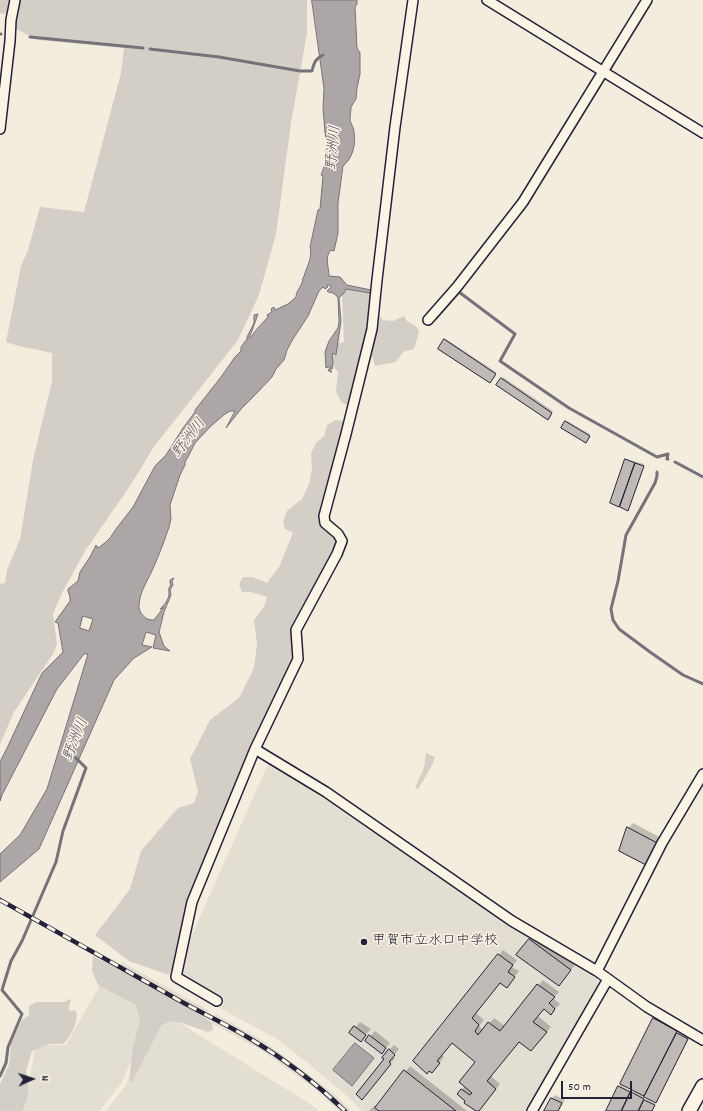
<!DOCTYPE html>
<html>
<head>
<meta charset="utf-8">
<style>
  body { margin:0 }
  #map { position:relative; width:703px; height:1111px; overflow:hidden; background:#f3edde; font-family:Dekko,sans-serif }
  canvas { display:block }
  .north { position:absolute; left:12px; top:1059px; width:40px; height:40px; -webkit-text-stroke:3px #fcf5e5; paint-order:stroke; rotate:87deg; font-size:11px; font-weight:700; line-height:16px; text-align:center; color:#22223b }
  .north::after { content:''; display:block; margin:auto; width:14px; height:18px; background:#22223b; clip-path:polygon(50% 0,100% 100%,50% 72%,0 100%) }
  .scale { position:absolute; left:561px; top:1081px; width:71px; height:18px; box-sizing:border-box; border:2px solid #22223b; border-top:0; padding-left:5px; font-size:12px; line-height:14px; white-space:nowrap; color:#22223b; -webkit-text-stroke:3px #fcf5e5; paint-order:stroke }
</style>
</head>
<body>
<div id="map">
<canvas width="703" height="1111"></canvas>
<div class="north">N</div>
<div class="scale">50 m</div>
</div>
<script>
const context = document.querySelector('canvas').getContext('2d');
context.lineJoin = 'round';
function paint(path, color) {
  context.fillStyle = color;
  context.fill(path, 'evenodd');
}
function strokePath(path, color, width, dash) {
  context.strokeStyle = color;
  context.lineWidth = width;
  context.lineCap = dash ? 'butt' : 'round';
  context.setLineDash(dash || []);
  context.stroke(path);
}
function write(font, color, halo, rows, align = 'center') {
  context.font = font + ' Dekko,"Klee One",sans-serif';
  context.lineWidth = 3;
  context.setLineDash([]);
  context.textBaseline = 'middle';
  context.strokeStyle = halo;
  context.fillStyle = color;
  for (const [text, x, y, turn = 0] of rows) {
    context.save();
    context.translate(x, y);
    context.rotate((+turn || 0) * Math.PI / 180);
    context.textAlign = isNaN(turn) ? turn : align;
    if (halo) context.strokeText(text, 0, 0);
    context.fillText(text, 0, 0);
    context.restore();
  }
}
paint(new Path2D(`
  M269 762 524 934 555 950 596 977 599 985 528 1111H362L347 1096 309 1064 277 1039 220 1008 224 1002 175 973Z
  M122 962 208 1010 203 1020 118 971Z
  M105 976 157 1007 142 1036 121 1084 99 1111H24L36 1045H66Z
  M162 1012 307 1102 319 1111H106L125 1086Z
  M216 1014 260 1039 288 1059 337 1096 351 1111H339L311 1086 261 1050 211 1023Z`), '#e3ded2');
paint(new Path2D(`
  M0 0H307V33L291 123 276 234 259 295 238 340 153 448 132 483 85 551 63 591 53 614 57 644 53 654 14 712 0 744V584L5 583 7 570 20 539 33 460 52 381V353L19 346 6 342 21 266 28 250 40 207 84 212 121 73 124 48 38 40 14 28 11 11 4 14 0 13Z
  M348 287 358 290 364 288 375 298 374 309 383 320 393 321 404 316 407 321 417 327 419 332 414 349 403 352 396 362 375 366 373 358 369 356 352 406 342 403 336 392 338 372 331 364 332 345 344 342 342 294Z
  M336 420 345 421 325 514 339 527 345 536 306 611 309 616 301 634 303 646 286 680 204 878 191 925 169 975 129 961 95 935 130 889 141 851 178 808 194 803 198 792 190 759 210 720 239 698 254 668 257 644 254 620 264 607 267 597 251 592H242L239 584 243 577H252L267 583 279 567 293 533 285 529 283 522 287 511 302 499 309 484 312 469 311 453 316 443 324 436 327 425Z
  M426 753 435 757C431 769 424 779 418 789L415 788 424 768Z
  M93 956 149 985 212 1022 213 1030 208 1032 182 1023 169 1021 161 1026 132 1082 129 1081 133 1047 140 1020 136 1005 98 985 92 971Z
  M69 999 71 1000 69 1008V1011L75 1010C81 1018 70 1038 63 1044H49L32 1051 26 1071 28 1079V1096L23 1111H0V1084L9 1065 11 1043 22 1020 29 1015V1006L36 1002H65Z`), '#d4cfc6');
const water = new Path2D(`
  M312 0H357V4L355 7 357 48 360 53V74L357 88 356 99 351 107C351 112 350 115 350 120 351 124 354 128 354 132 356 144 353 158 343 166L338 203V233L334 251 331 250C324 257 329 267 329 276L340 277 347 285 371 290 370 293 346 289 344 293 339 298 341 321 336 355 333 353 332 354 333 362 332 367 333 368 330 370 332 372H330L328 370 331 367H329L326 368 325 352 329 341 338 328 339 321 338 298 336 295 331 292 330 293 327 291 331 287 330 285H327L328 287 325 289 323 287 319 291 308 316 293 339 287 350 284 360 276 369 272 377 255 395 241 409 226 428 235 411H230L225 414 211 426 195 443 188 457 185 462V465L180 475 170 505 171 519 169 527C164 542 158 558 151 573 146 583 140 593 139 604 138 613 146 621 154 620L164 607 161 609H160C164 605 169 600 169 593 169 587 167 592 170 586H171L170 583V580L174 578 172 581 173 585 170 590 171 595 164 612 159 632 164 646 170 651 153 648 156 635 146 632 142 645 152 647 134 658 114 680 39 849 0 882V854L20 835 47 789 88 654H84L57 689 2 795 0 801V762L8 746 42 673 63 652 58 623 55 622 70 601V597L68 591V589L78 581 80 572 90 557 96 545 98 548 106 542 110 538 116 529 133 507 155 466 166 455 183 428 195 412V410L221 377 235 357 241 351V347L247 339V337L254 323V315L258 314 252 331 249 338H250L257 329 268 317 267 315 272 312 271 309 274 307 275 310 288 304 296 297C296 292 299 289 301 285 303 282 302 279 304 276 307 266 313 257 310 247L318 210 320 209 323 176 321 175C324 167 328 158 325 150L327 147V142L325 133 323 108 324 89ZM83 616 93 619 89 631 80 628Z
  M355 1043 374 1058 352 1086 333 1070Z`);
paint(water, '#aca7a6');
strokePath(water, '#75727b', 1);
paint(new Path2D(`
  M446 339 496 372 491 380 445 340Z
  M503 377 553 411 549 418 497 385Z
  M567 421 590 434 587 440 566 422Z
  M627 459 644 464 627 510 611 503Z
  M633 823 663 839 652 860 628 828Z
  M534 934 575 965 559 985 518 955Z
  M503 950 517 960 512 967 519 971 511 981 500 982 476 1013 484 1020 479 1026 483 1030 494 1018 505 1026 543 980 559 992 553 998 560 1004 551 1014 544 1008 538 1016 551 1027 536 1045 531 1050 520 1041 491 1076 500 1084 483 1106 477 1111 458 1094 465 1086 477 1061 452 1042 441 1055 444 1057 436 1067 429 1070 499 955Z
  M655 1018 678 1029 654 1075 656 1076 678 1034 679 1033 689 1038 657 1100 645 1096 638 1111H623L632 1093 635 1090 653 1019Z
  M360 1022 371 1029 365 1036 350 1033Z
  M375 1031 390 1043 382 1053 366 1041Z
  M394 1045 399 1049 393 1057 395 1058 367 1093 389 1050Z
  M410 1066 467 1111H369L375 1105 377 1107Z
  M620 1085 630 1091 621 1111H607Z
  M555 1095 565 1100 559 1111H545L552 1098Z
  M646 1099 655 1104 651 1111H640Z`), '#0003');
strokePath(new Path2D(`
  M0 34H1
  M30 37 143 48
  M150 49 219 57 300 71H312C314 63 315 59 323 55
  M436 318 459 292 515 334 500 361 569 408 657 457 668 454 667 459H668
  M675 462 703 477
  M657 472V476L655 483 626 535 618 581 611 609 613 620 619 629 650 652 683 675 703 684
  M0 1076 6 1063 8 1047 22 1014 2 990 11 961 22 941 56 862 63 831 86 768 76 758`), '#75727b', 3);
const building = new Path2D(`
  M444 339 496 374 490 383 438 349Z
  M501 378 552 413 548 420 496 385Z
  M565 421 590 436 586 443 561 428Z
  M625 459 635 463 619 507 610 503Z
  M635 463 644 466 628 511 620 507Z
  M627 827 659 844 648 866 619 851Z
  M529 939 571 970 559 986 516 955Z
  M498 954 513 965 508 972 515 977 507 988 500 983 472 1018 479 1025 475 1031 478 1035 488 1022 500 1031 537 984 555 997 549 1003 555 1009 551 1015 544 1009 533 1022 547 1032 531 1051 519 1042 487 1081 496 1089 479 1111H476L464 1103 465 1101 457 1094 461 1089 470 1095 472 1093 459 1082 475 1062 452 1043 437 1061 440 1063 432 1073 429 1071 427 1074 413 1061Z
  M653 1018 677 1031 644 1096 620 1084Z
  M354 1026 366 1035 361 1042 349 1033Z
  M677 1033 688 1039 656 1103 644 1097Z
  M369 1035 386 1048 382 1054 365 1041Z
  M389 1049 395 1055 389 1062 391 1064 362 1100 356 1094 384 1059 382 1058Z
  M404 1070 456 1111H379L375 1108Z
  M618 1086 630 1092 621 1111H606Z
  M631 1092 644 1099 638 1111H622Z
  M551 1098 562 1103 558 1111H544Z
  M644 1100 655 1105 652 1111H639Z`);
paint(building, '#bfbab6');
strokePath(building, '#22223b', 1);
const street = new Path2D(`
  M487 0C559 45 631 88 703 133
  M0 129 10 41 11 20 15 0
  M428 320 457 287 523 202 647 0
  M255 749 326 792 512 921 597 971 647 1007 703 1040
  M597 971 662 843 703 774
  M217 1001 176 977 192 902 255 749 298 659 296 630 337 554 342 541 338 534 325 523 324 516 346 434 372 329 377 280 395 127 413 0
  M532 1111 608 979`);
const secondary = new Path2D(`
  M689 1111 703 1086`);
strokePath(street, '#22223b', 12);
strokePath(secondary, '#22223b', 16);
strokePath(street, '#fcf5e5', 9);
strokePath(secondary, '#fcf5e5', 13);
const rail = new Path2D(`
  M0 900C61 934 122 968 182 1002 204 1014 227 1025 249 1038 283 1058 317 1084 345 1111`);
strokePath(rail, '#22223b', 4.5);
strokePath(rail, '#fcf5e5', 3, [9]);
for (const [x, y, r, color] of [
  [364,942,4,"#22223b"]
]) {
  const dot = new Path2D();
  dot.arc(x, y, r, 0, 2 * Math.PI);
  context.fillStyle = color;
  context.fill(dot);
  strokePath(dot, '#fcf5e5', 1.5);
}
write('14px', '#22223b', '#fcf5e5', [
  ["甲賀市立水口中学校",372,942]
], 'left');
write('italic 15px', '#525160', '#fcf5e5', [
  ["野洲川",335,148,-84],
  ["野洲川",190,439,-52],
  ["野洲川",77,740,-68]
]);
</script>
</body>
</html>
